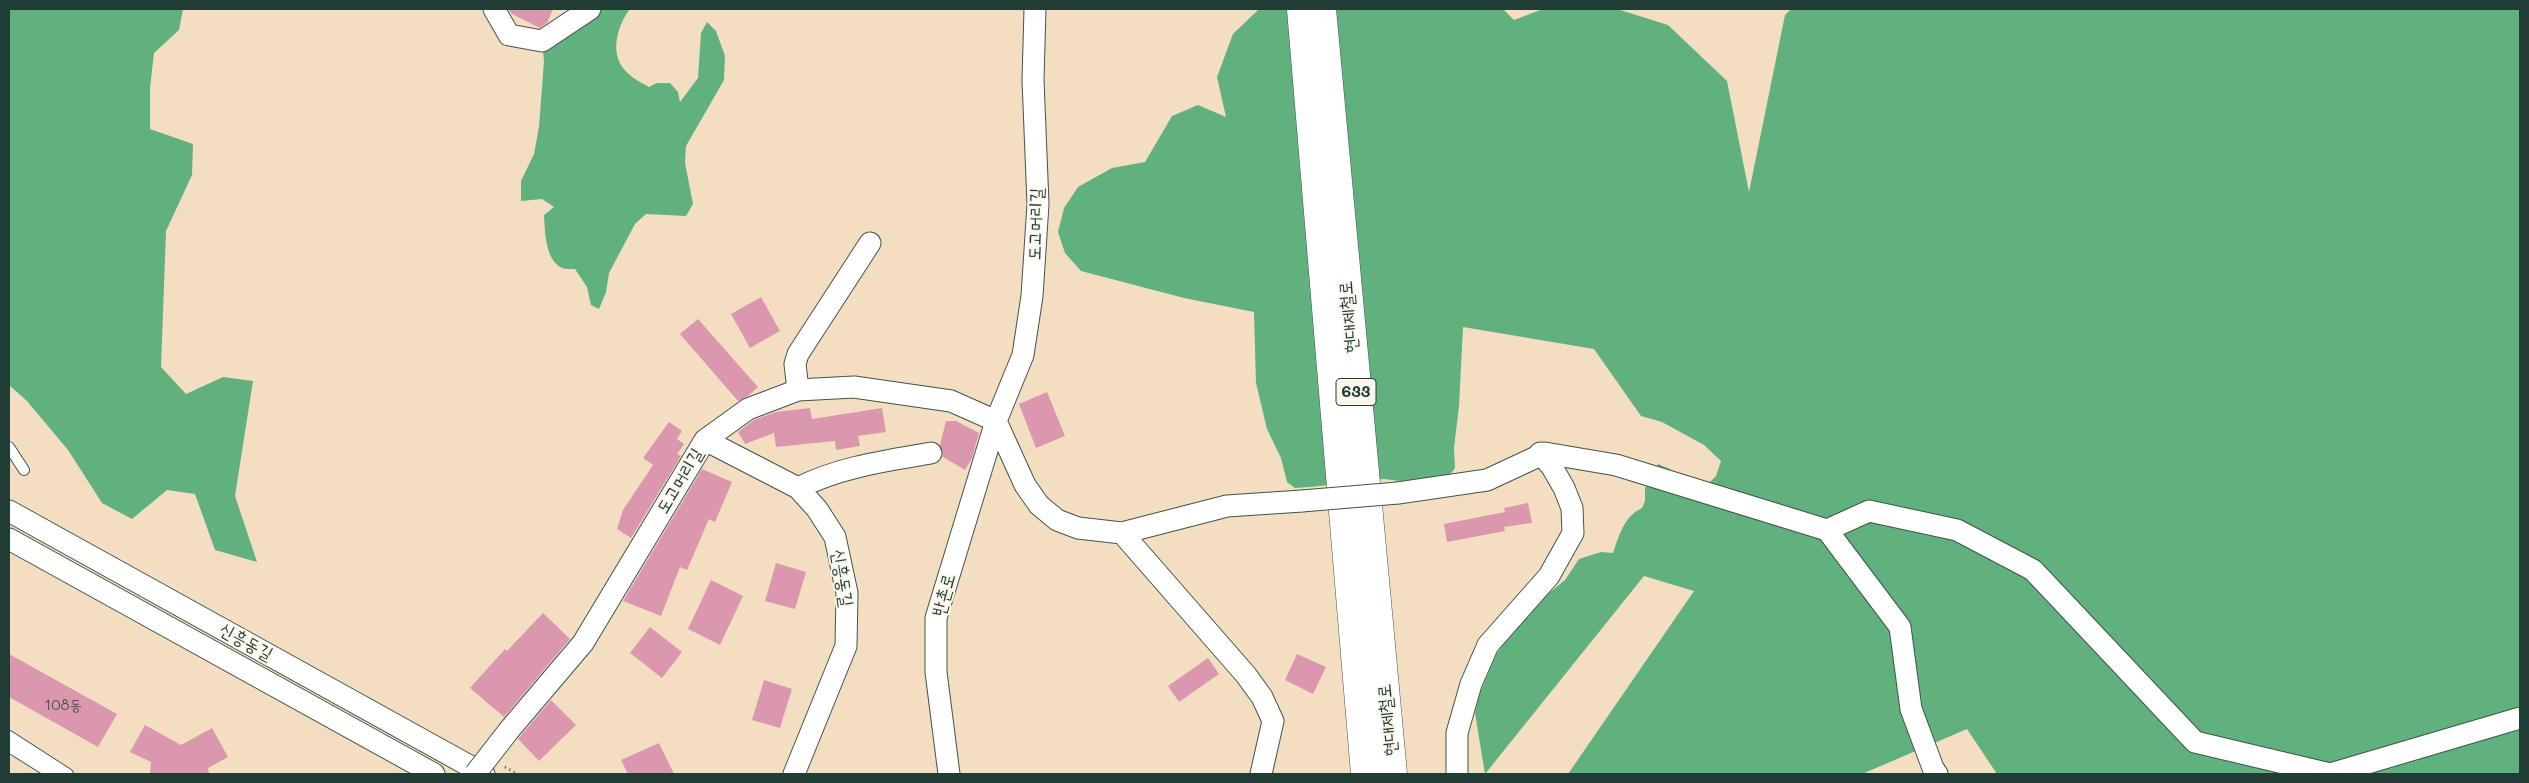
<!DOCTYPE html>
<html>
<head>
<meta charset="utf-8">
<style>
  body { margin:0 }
  #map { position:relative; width:2529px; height:783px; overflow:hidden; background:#f4dec1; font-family:Mali,sans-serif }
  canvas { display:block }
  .frame { position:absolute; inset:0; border:10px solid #1f3d34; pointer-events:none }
</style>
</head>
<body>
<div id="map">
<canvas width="2529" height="783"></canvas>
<div class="frame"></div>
</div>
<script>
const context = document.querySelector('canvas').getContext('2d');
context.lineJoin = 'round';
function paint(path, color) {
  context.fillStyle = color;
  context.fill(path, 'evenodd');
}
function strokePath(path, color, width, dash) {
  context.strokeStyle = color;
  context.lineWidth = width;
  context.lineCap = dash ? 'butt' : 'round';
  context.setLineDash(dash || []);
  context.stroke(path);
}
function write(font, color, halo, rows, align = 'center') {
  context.font = font + ' Mali,"Poor Story",sans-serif';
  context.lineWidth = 4;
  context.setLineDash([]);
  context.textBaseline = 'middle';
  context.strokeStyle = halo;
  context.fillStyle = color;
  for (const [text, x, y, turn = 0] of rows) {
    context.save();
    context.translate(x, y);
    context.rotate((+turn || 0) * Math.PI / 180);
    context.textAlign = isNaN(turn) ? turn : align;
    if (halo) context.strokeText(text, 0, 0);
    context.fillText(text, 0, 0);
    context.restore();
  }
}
paint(new Path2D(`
  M9 9H183L179 30 154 53 150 88V129L193 144 192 175 166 231 161 367 186 394 223 377 253 381 235 496 257 562 215 550 195 494 167 490 132 519 102 503 68 450 27 401 9 385Z
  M590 9H630C618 24 610 51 623 68 630 77 640 82 649 87L657 83H670L678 92 680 102 698 78 701 33 707 22 716 31 725 56 724 80 686 146 685 163 693 204 686 216 646 214 635 224 609 273 606 292 599 309 591 305 587 287 575 269C571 269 565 269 562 268 545 260 545 231 544 215L554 207 542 199 521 201V181L534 154 539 127 544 61 542 41Z
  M1259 9H1503L1514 20 1543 9H1617L1668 25 1727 81 1749 192 1785 15 1791 9H2520V774H1997L1967 729 1862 774H1568L1694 591 1644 576 1485 774 1475 713 1480 693 1496 655 1523 614 1565 580 1579 559 1601 552 1613 553C1619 536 1624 516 1642 508L1645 501V488L1653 478 1658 464 1670 469 1679 478 1706 486 1716 476 1721 461 1704 445 1662 422 1641 416 1594 349 1463 327 1459 406 1454 448 1455 468 1449 476 1400 481 1384 479 1310 487 1295 488 1287 482 1281 458 1267 429 1256 383 1254 312 1184 298 1081 271 1065 253 1058 232 1064 208 1078 187 1112 168 1145 162 1172 116 1198 105 1226 117 1217 77 1233 34Z`), '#60b17e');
paint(new Path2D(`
  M508 9H553L547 23 540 28 512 14Z
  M761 297 780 331 750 348 731 314Z
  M698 319 758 387 748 396 738 401 680 334Z
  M1047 392 1065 436 1036 448 1019 404Z
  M810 408 812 419 882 408 886 432 858 436 860 446 836 450 835 441 776 447 774 433 745 444 738 432 754 420 776 412Z
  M946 421H956L979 433 972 458 965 470 943 457 940 445Z
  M669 422 682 431 677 439 684 444 677 454 681 456 631 538 617 529 623 510 653 465 643 458Z
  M702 469 732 482 715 522 709 519 687 570 680 567 661 616 623 601Z
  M1528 503 1532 523 1504 527 1505 531 1447 542 1444 524 1505 512 1504 508Z
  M776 563 806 572 795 609 765 601Z
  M711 580 743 596 720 645 688 629Z
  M543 613 570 639 504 717 470 688 505 649 507 651Z
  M650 627 682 652 662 678 630 653Z
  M9 654 117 714 98 747 9 697Z
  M1297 654 1326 667 1313 694 1285 680Z
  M1208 658 1219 674 1179 702 1168 686Z
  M764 680 792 689 780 728 752 720Z
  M551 700 576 725 539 761 518 739Z
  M145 725 181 745 212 728 228 757 208 768 209 774H150L151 762 130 752Z
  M659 743 674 774H628L621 760Z`), '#db97ae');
const lane = new Path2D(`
  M9 447 24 470
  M9 736 68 774
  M9 747 52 774`);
const street = new Path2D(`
  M494 9 509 35 542 41 590 9
  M798 390 795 364 798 354 870 243
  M705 440 798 488 817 509 835 537 847 593 846 646 794 774
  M798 488C840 467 885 461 931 453
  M1398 493 1487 480 1545 453 1616 465 1827 530 1869 511 1957 530 2033 570 2195 742 2330 774 2520 718
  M9 511 484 774
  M1827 530 1900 627 1911 709 1933 768 1937 774
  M1122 533 1246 675 1262 697 1273 721 1261 774
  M9 539 434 774
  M510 729 583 643 705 440 748 409 798 390 854 387 951 401 996 421 1025 485 1039 505 1057 520 1078 528 1122 533 1227 506 1302 501
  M949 774 936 672V618L996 421 1023 355 1032 296 1038 204 1033 80 1035 9
  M1457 774V733L1471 684 1488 645 1549 576 1573 533 1572 508 1564 488 1552 467 1540 453`);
const highway = new Path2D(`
  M1301 9 1365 774
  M1322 9 1393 774`);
strokePath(lane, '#3f5549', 12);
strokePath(street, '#3f5549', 23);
strokePath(highway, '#3f5549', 29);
strokePath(new Path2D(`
  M505 767 517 774`), '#3f5549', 3, [1, 4]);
strokePath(lane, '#fff', 10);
strokePath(street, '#fff', 21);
strokePath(highway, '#fff', 28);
const streetBridge = new Path2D(`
  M1302 501 1398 493
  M475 774 510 729`);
strokePath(streetBridge, '#3f5549', 23, []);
strokePath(streetBridge, '#fff', 21);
write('15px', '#4e5452', null, [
  ["108동",63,705]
]);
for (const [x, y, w] of [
  [1356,392,40]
]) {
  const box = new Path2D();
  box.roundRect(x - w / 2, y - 13.5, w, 27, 4);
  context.fillStyle = '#fbf7ec';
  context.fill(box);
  strokePath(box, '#1f3d34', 1);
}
write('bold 16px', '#1f3d34', null, [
  ["633",1356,392]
]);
write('18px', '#1f3d34', '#fbf7ec', [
  ["도고머리길",1036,224,-88],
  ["현대제철로",1349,317,-95],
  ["도고머리길",680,481,-59],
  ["신흥동길",842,578,81],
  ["반촌로",944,595,-75],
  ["신흥동길",246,642,29],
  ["현대제철로",1388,720,-96]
]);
</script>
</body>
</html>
